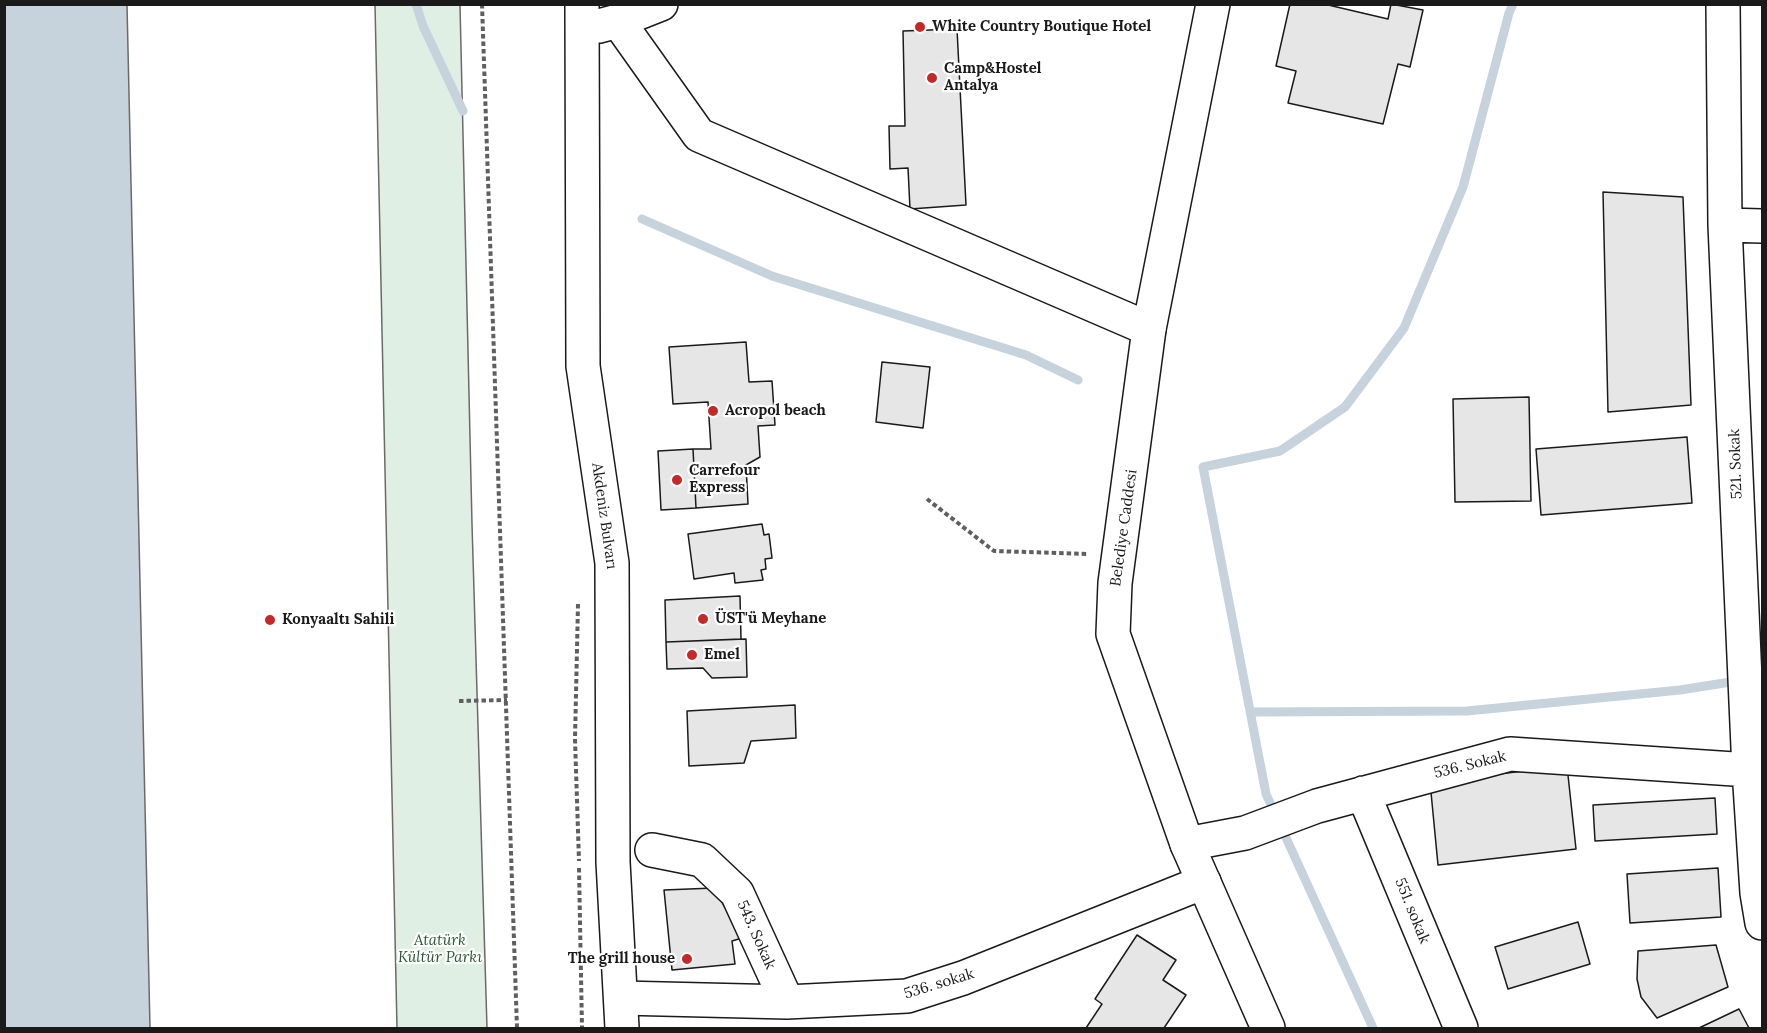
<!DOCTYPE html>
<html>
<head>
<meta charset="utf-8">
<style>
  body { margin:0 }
  #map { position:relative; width:1767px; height:1033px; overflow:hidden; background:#fff; font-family:Lora,serif }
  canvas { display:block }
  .frame { position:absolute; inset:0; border:6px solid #1a1a1a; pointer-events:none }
</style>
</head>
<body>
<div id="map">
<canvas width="1767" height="1033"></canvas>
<div class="frame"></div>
</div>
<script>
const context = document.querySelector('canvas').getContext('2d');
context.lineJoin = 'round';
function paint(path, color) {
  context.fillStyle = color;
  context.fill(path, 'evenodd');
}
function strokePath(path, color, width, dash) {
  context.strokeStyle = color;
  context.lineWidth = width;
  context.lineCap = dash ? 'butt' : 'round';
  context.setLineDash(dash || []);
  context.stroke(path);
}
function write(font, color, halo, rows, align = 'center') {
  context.font = font + ' Lora,serif';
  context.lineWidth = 4.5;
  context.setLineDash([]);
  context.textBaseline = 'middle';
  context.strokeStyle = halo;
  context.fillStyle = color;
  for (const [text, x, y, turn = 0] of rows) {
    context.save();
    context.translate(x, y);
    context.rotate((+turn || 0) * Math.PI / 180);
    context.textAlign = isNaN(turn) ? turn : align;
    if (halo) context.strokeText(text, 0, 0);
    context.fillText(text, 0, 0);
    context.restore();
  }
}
const green = new Path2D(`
  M375 5H460L472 524 487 1028H397Z`);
paint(green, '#e0efe3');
strokePath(green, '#6a6a6a', 1.5);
const water = new Path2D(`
  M5 4 127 5 150 1028H5Z`);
paint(water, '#c6d2dc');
strokePath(water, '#6a6a6a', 1.5);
strokePath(new Path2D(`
  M416 4 423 26 463 111
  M642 219 772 276 1026 355 1078 380
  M1250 712 1467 711 1680 690 1762 677
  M1373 1028 1266 794 1203 467 1280 451 1345 407 1404 328 1463 187 1509 13 1513 4`), '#c6d2dc', 9);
const building = new Path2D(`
  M1290 4H1324L1388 19 1391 4 1423 10 1410 67 1398 64 1383 124 1288 103 1296 71 1276 66Z
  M957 29 966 205 910 209 908 168 890 169 889 126H905L903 31Z
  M1603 192 1683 197 1691 405 1608 412Z
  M746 342 749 382 772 381 775 425 758 426 760 457 746 465 748 504 696 508 693 449H711L708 402 673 404 669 347Z
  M882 362 930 367 923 428 876 422Z
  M1529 397 1531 501 1455 502 1453 399Z
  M1687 437 1692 503 1541 515 1536 449Z
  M693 449 696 508 661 510 658 451Z
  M762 524 764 535 769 534 772 558 765 559 766 569 761 570 763 580 735 583 734 573 694 579 688 534Z
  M740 596 741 639 666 642 665 600Z
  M746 639 747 677 712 678 703 668 667 669 666 642Z
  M795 705 796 738 751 741 744 763 689 766 687 711Z
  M1567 766 1576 849 1438 865 1430 782Z
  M1715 798 1717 834 1595 841 1593 805Z
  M1718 868 1721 917 1630 923 1627 874Z
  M714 888 742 938 732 941 735 964 672 970 664 890Z
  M1578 922 1590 964 1508 989 1495 947Z
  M1137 935 1176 960 1163 980 1186 995 1164 1028H1086L1102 1004 1095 999Z
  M1716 945 1728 987 1657 1018 1641 997 1637 979 1638 951Z
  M1739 1009 1749 1028H1699Z`);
paint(building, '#e6e6e6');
strokePath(building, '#1a1a1a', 1.5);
const minor = new Path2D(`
  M1723 4 1725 225 1749 770 1757 893 1762 923
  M618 21 699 135 1149 329
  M599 26 618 21 661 4
  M1725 225 1762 226
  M1363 793 1461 1028
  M1187 844 1245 833 1317 806 1510 754 1749 770 1762 769
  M652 850 702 860 737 893 787 1002
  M621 998 787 1002 907 996 963 978 1204 882`);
const major = new Path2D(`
  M582 4 583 366 612 563 613 862 622 1028
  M1213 4 1149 329 1115 583 1113 634 1187 844 1268 1028`);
strokePath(minor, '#1a1a1a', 36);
strokePath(major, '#1a1a1a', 36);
strokePath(new Path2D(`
  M482 4 517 1028
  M927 499 994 551 1089 554
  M578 604 575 739 579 861
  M459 701 507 700
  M579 868 582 1028`), '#5f5f5f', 4, [4.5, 3]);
strokePath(minor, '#fff', 33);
strokePath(major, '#fff', 33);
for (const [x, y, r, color] of [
  [920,27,6,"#c62828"],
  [932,78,6,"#c62828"],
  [713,411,6,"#c62828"],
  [677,480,6,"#c62828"],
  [703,619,6,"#c62828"],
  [270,620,6,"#c62828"],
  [692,655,6,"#c62828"],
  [687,959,6,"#c62828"]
]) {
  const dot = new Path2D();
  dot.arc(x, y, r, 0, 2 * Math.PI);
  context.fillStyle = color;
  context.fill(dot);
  strokePath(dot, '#fff', 2);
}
write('bold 15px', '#1a1a1a', '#fff', [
  ["White Country Boutique Hotel",932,27],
  ["Camp&Hostel",944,69],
  ["Antalya",944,86],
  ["Acropol beach",725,411],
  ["Carrefour",689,471],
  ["Express",689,488],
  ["ÜST'ü Meyhane",715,619],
  ["Konyaaltı Sahili",282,620],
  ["Emel",704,655],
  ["The grill house",675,959,"right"]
], 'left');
write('15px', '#1a1a1a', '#fff', [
  ["521. Sokak",1736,464,-92],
  ["Akdeniz Bulvarı",604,516,82],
  ["Belediye Caddesi",1124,528,-82],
  ["536. Sokak",1470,765,-14],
  ["551. sokak",1412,911,68],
  ["543. Sokak",756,935,66],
  ["536. sokak",939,984,-17]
]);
write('italic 15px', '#2b5a34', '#fff', [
  ["Atatürk",440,941],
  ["Kültür Parkı",440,958]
]);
</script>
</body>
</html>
